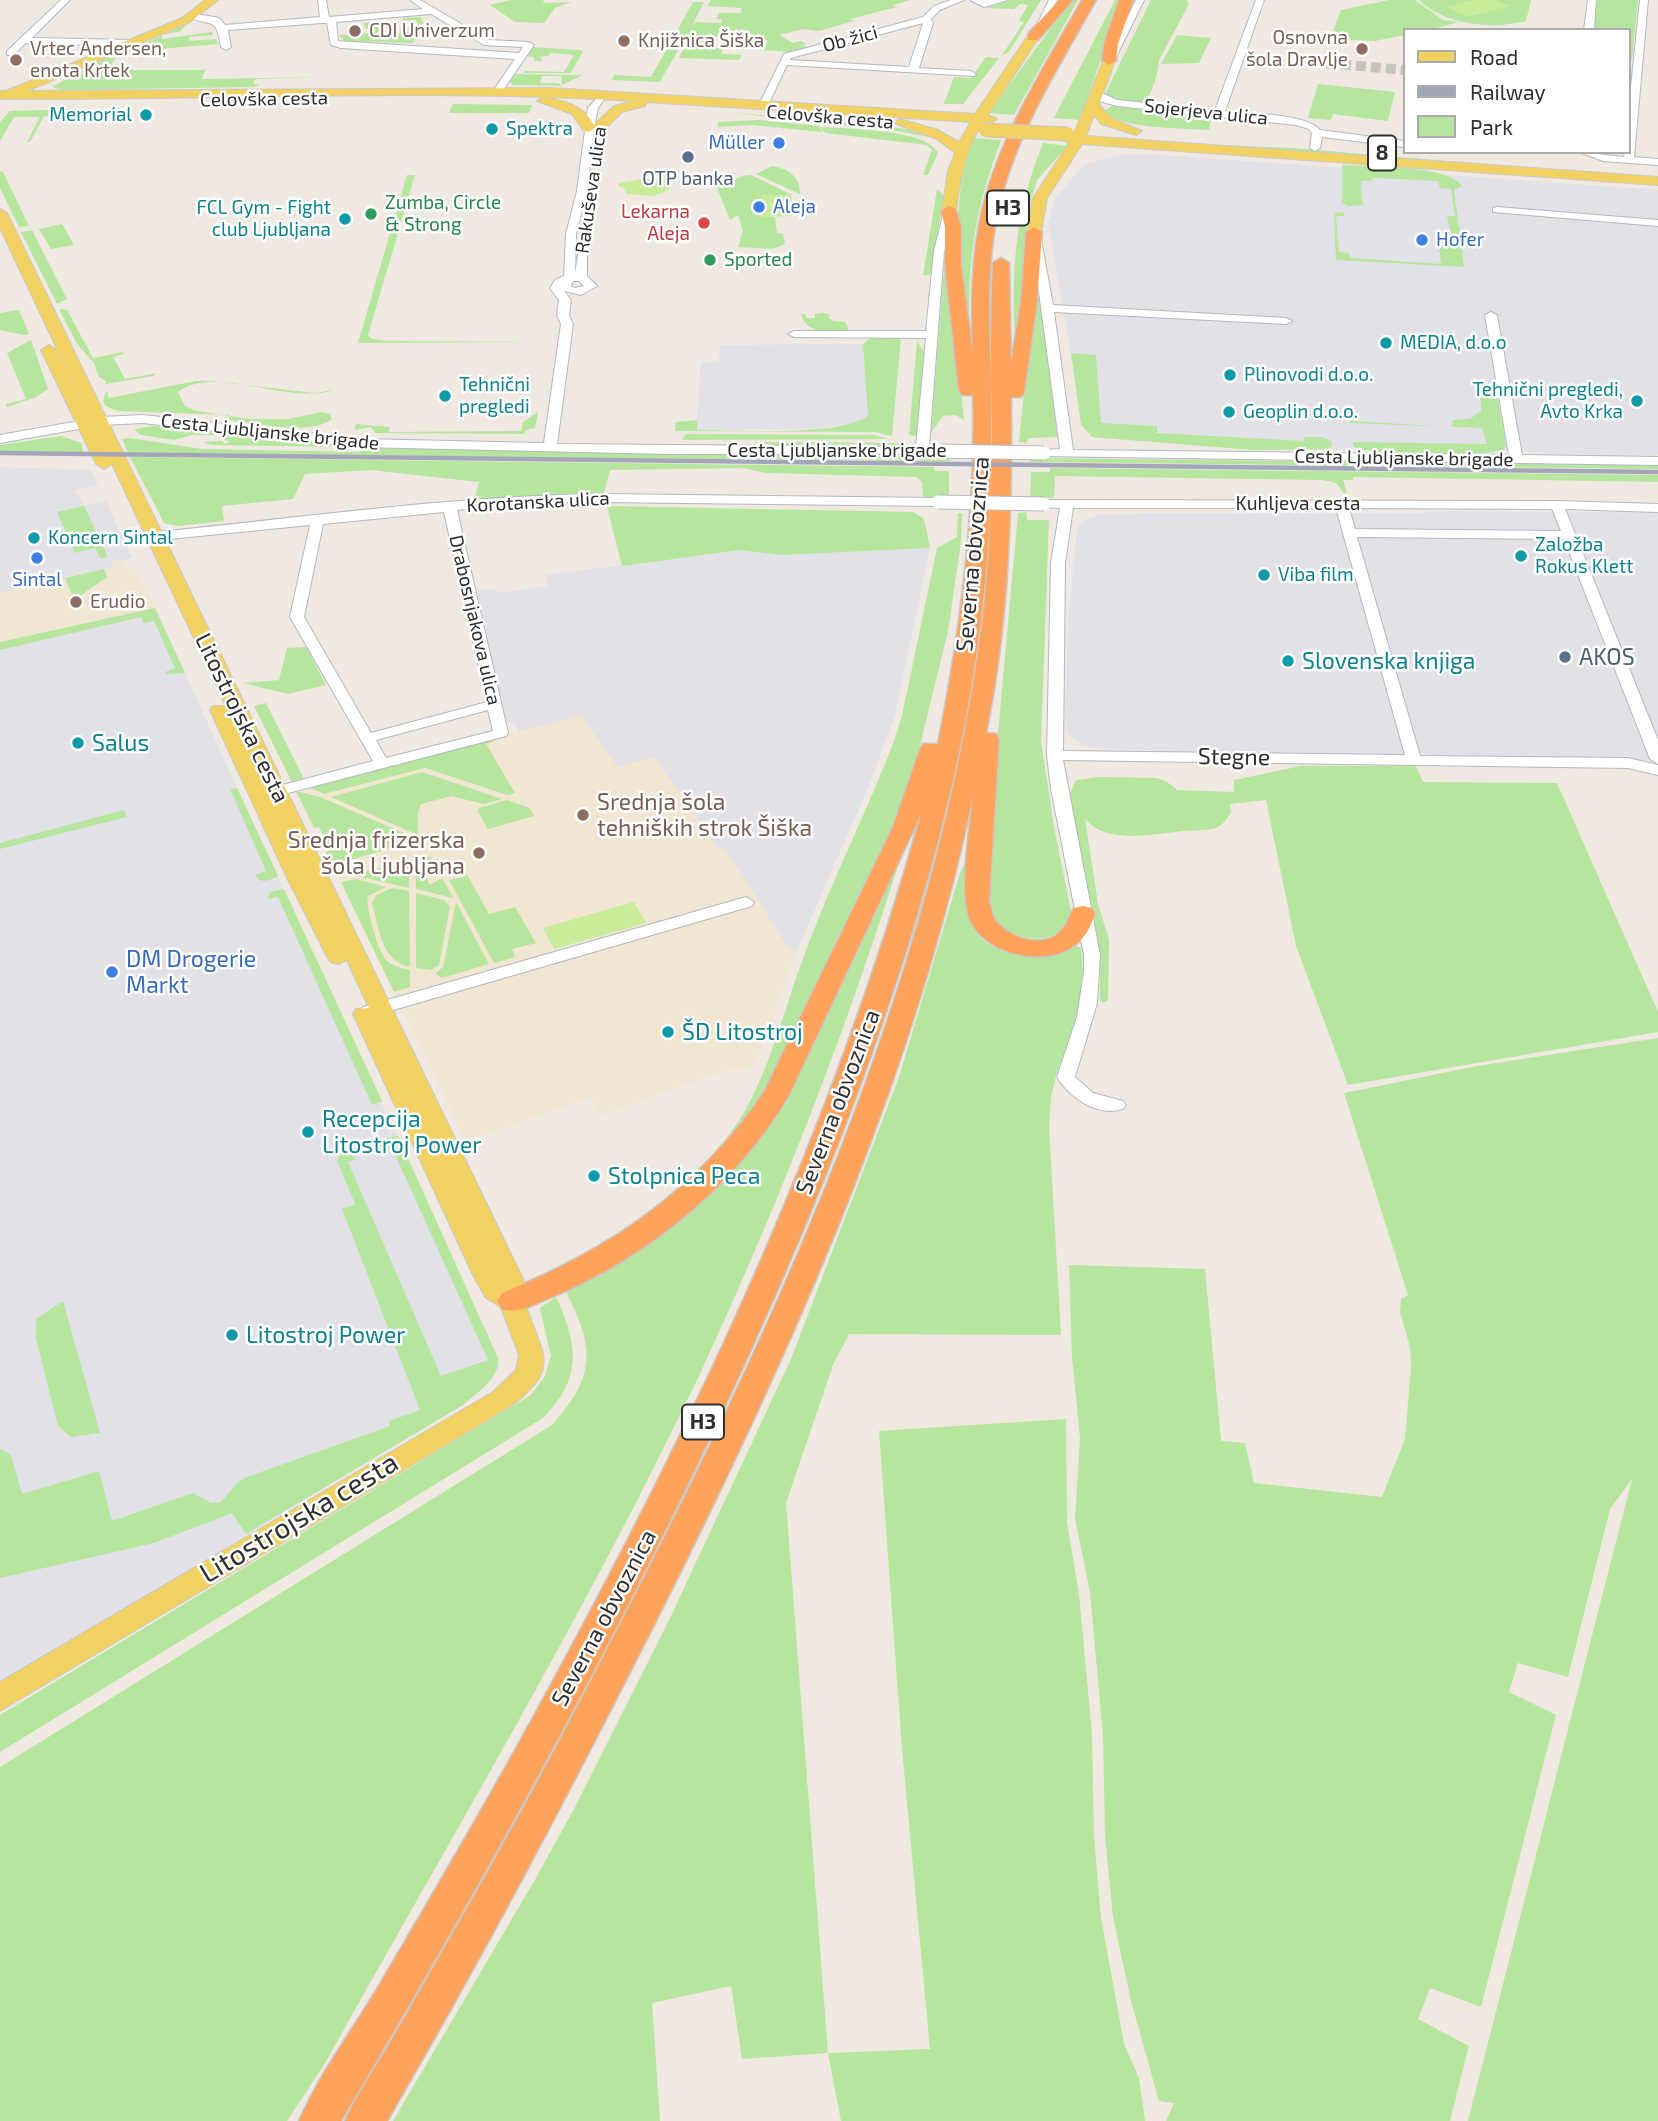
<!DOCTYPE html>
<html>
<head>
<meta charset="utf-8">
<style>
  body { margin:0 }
  #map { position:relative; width:1658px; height:2121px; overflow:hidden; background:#efe9e1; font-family:"Exo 2",sans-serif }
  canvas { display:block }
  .legend { position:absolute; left:1403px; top:28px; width:228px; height:126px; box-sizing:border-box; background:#fff; border:2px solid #ababab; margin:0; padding:9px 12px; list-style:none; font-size:21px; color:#2e2e2e }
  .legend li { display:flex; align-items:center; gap:14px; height:35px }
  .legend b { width:35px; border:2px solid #ababab }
</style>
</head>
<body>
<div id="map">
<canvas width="1658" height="2121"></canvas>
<ul class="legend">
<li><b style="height:9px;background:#f2d163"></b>Road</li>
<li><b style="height:9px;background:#a3a6b8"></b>Railway</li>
<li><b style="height:19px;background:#b6e59e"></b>Park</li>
</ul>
</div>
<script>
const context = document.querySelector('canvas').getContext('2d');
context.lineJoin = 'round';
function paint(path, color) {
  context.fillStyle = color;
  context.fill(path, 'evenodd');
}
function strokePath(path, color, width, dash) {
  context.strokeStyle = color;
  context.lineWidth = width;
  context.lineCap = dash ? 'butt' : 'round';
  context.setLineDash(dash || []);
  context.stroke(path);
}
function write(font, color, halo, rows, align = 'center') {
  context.font = font + ' "Exo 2",sans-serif';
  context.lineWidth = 5;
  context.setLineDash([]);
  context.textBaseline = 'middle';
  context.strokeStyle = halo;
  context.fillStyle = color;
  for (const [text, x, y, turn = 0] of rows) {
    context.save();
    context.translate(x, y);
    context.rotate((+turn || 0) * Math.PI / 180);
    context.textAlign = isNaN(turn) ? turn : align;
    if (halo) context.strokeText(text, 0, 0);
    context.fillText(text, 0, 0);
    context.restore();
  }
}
paint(new Path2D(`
  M1146 154 1658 190V455L1561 454 1503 450 1485 454 1331 449 1254 450 1101 438 1096 355 1071 353 1048 224 1055 199 1083 165 1119 155Z
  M863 344 868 416 859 423 812 429 696 430 701 362H719L720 345Z
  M0 467 91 470 98 485 75 490 84 506 106 501 132 558 111 562 113 567 0 593Z
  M1439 511 1658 513V760L1162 751 1094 748 1081 745 1068 734 1065 716 1069 615 1077 527 1087 519 1102 514 1420 513Z
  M930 548 895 715 868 788 797 951 787 947 738 868 719 849 704 829 617 767 581 715 519 732 515 723 506 722 477 590 491 589 503 593 548 586 545 575 740 550 782 555Z
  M155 608 498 1358 499 1367 484 1387 463 1405 0 1683V642Z`), '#e3e1e8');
paint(new Path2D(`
  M124 560 127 569 135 567 155 608 0 642V593L112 567 111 562Z
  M581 715 617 767 655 757 718 849 724 848 738 868 787 947 797 951 755 1065 744 1070H727L601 1115 590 1098 466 1141 332 865 326 852 330 850 319 827 314 828 296 791Z`), '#f0e6d1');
paint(new Path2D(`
  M511 0H544L543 3 571 2 555 8 544 23 515 22 490 5Z
  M711 0H911L893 5 897 7 850 19 854 21 819 31 803 29 779 35 793 43 801 41 807 44 803 45 807 48 789 52 764 50 768 40 715 37 710 48H723L721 54 742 55 739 60 679 58 691 35 687 34 660 82 612 80 614 75 651 77 693 2H704L692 26 696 22 721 23 722 19H716L719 13H740L742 8 707 6Z
  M1010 0H1041L1009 52 1002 55 1024 22 1019 21 1028 5 1020 4 1014 9 986 8Z
  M1071 0H1078L1014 115 989 113Z
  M1115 0H1121L1080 120 1054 118Z
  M1151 0H1186L1189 4 1159 60C1158 74 1153 89 1146 101L1123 102 1104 96Z
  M1389 0H1415L1443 20 1459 22 1429 30H1404V35L1375 41 1330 39 1341 10Z
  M1419 0H1531L1526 21C1493 30 1444 25 1419 0Z
  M1597 0H1638L1632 59 1628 58V30H1593Z
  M421 17 424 26 418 27 424 28 412 43 344 41 339 35 371 33V29H365L364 23 378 22 379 34 400 33V28L418 26 416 20 400 21 404 18Z
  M187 24 181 31 162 35V39L212 32 213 35 189 37 190 41 216 39 218 44 125 52Z
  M1177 35 1211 38 1199 63 1161 64Z
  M532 47 579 50 583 51 571 73H525V71L564 72 574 55 551 53 548 56 538 57 542 58 541 61H534V57L524 56Z
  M986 57 999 58 963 104H944L954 77 971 78Z
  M106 58H116L110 66 128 67 125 70H203L206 68 202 79 328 77 255 79 253 84H260L254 87 60 90 52 87Z
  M512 74 583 75 562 85 561 76H542L540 83H559L561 86 513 85 509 80Z
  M1318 84 1395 92 1388 121 1333 114 1331 120 1308 118Z
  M453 104 532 105 529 113H449Z
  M1114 105 1212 116 1209 130C1182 128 1121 129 1103 112Z
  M77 109 72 120H66L68 116H44L30 142H27L40 117H14L0 141V122L10 111Z
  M726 112 884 126 920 131 935 138 897 131Z
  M758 120 819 126 823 132 751 125 718 127V122Z
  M821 127C847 129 927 129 938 153L928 175H923L932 150 927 145 825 133Z
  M973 138 1001 140C975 210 969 252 969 326 955 266 952 197 973 138Z
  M1043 143 1067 146 1037 180 1027 213 1024 254V306L1015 343C1011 269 1015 212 1043 143Z
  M1192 144 1293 148 1658 179Z
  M1342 165C1370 167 1446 164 1462 186L1454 190 1464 267 1336 260 1334 217 1335 213 1343 212 1345 216H1336L1339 252 1348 253 1351 258 1441 264 1439 246H1454L1447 216H1455L1451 189 1440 188 1438 181 1373 178 1371 181H1361L1363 204 1367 205 1348 206 1342 203Z
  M772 166C789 169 800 176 800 194L756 174Z
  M0 171 3 172 29 226 19 227 0 188Z
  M407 175H415L368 335 370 338 387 341 538 342 358 343Z
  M751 175 792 195 761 196 760 216 775 217 777 233 783 234 785 244 773 249 738 247 743 231 738 215 730 220 717 188 742 176Z
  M937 189 944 196 931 274 923 276Z
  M62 224 74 245 51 249 39 229Z
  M32 230 67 299 57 304 21 232Z
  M946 244 964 420 956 415 943 416 931 433Z
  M1036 267 1044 312 1057 437 1029 438 1026 443 1019 442Z
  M59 309 67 310 93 358 123 352 124 354 113 357 125 379 157 373 153 376 105 384 106 381 99 377 94 363 77 344Z
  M19 310 29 334 24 335 0 330V313Z
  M824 313 830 315 828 317 833 321 845 322 849 329C832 335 806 334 801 314H805L806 318H815V314Z
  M872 337 901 338 892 436 876 432 675 431 676 422 697 420V430C735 430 840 437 868 416L863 344Z
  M31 340 48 389 36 397 7 407 6 404 26 399 7 353Z
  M917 341 925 354 917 436 909 435Z
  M1071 353 1096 355 1101 423 1157 426V433L1304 441V437H1323L1332 442 1331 449 1254 450 1092 437 1081 425Z
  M196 381H209L315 393 333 390C291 406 214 364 178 392L185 406 196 411 250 419H288L322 412 330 414 332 419C310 436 256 423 229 420V415L117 411 106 406 103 402 105 393 114 390 107 393 109 398Z
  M1480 387 1496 389 1506 445 1503 450C1484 456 1367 456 1353 446V442L1487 444 1482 428 1349 423 1350 421 1452 427 1453 420 1470 419 1481 411Z
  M538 412 535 428 526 430 524 434 375 433 371 427 355 430V427L357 424 390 427 388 432 521 431 523 422Z
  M153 426 349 447 211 445 203 442 222 441 225 444 230 441 224 440 225 435H192L174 440 141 435 134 429Z
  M686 434 874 435 888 439 682 440Z
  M61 436 82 443 83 452 0 451V445Z
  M130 438 202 449 360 452 362 448 950 457V461H934L128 453 122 439Z
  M752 442 901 443 907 445 796 448Z
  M130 457 934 467 935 471H949V497H923L922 482 917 477 766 473 744 468 610 470 604 493 474 500 479 482 370 470 305 474 293 499 222 506 224 521 178 526 164 523Z
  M1031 458 1658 465V469L1030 462Z
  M1050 468 1658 475V482L1353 477V480H1343L1347 493H1344L1336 483 1323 480 1055 476 1054 498H1030L1031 472H1050Z
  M84 506 108 557 101 559 95 548 75 553 57 512Z
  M607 506 913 512 924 519 930 548 782 555 740 550 622 566Z
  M1026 512 1027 520H1049L1041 741 1054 827 1071 911C1060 950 1022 940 995 926L987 906 988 843 1018 513Z
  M958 513H962L961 542 948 631 906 803 771 1088 725 1151 627 1232 556 1272V1267C619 1239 707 1175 743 1114 774 1061 787 997 810 940 835 874 867 811 893 744L902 716 937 548 957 537Z
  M104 569 107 577 81 595 72 596 65 578Z
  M155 608 185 673 166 674 165 672 175 668 154 621 144 623 141 617 0 650V642Z
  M306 647 326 685 288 694 243 683 279 680 287 648Z
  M266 703 304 779 292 782 254 706Z
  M494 739 495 741 486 744 515 793 507 795 425 768 324 794 311 788Z
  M1301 766H1416L1423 782 1557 783 1658 1012V1032L1348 1085 1296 946 1266 800 1230 804 1231 813C1226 819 1223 826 1215 828 1206 831 1193 830 1183 831 1151 834 1108 845 1085 819L1098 904 1109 940 1108 1000 1103 1003 1100 1001V954L1069 796 1076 780 1101 777 1156 778 1166 781 1177 790 1234 792V780Z
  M422 772 502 799 484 804 451 796 421 804 418 812V835L331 797Z
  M237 788 278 876C270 880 261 885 255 875L266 871 230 789Z
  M296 791 320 797 420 840 332 865 326 852 330 850 319 827 314 828Z
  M507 800 530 808 534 816 488 829 478 811 479 808Z
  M124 810 127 817 0 849V843Z
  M424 856 432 858 420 865 430 885 442 878 453 898 416 889 415 858Z
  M967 858 969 859C969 877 965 902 970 919 982 962 1044 958 1075 945L1081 948 1084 982 1081 1011 1057 1072 1051 1097 1049 1128 1061 1335 849 1334 833 1365 786 1503 828 2053 930 2049 902 1749 879 1431 1066 1419 1067 1523 1079 1594 1092 1734 1094 1837 1101 1918 1124 2044 1139 2078 1145 2121H841L828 2053 742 2059 731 1986 652 2003 660 2121H393L536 1878 574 1809 670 1618 791 1359 899 1077 960 873Z
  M409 860V888L353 875Z
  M461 864 489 914 515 907 536 943 512 949 515 957 494 963 449 880 464 877 458 867H442Z
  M894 868 897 869C842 1042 775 1213 698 1378 586 1612 452 1836 325 2063L287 2121H0V1767L552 1425C598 1374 594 1346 564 1288L730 1166 777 1115Z
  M356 879 386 887 368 896C365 906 378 950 385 959 392 966 400 968 410 970V987L394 992 341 882Z
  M392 888 409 891 410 967C381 961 379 928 372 903L376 895Z
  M284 889 382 1101 372 1105 278 897 267 899 271 892Z
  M416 893 444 900 450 906 439 965 431 970 416 968Z
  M456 902 489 964 442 978 435 974 443 967Z
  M1658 1038V2121H1468L1632 1479 1610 1509 1568 1677 1518 1663 1509 1692 1556 1715 1481 2007 1430 1988 1418 2019 1469 2046 1450 2121H1166L1174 2103 1159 2101 1131 2001 1113 1917 1105 1837 1103 1736 1090 1592 1075 1519 1080 1438 1072 1356 1069 1265 1205 1269 1221 1441 1245 1443 1254 1483 1382 1497 1405 1439 1411 1366 1410 1347 1400 1312 1401 1299 1408 1295 1344 1093 1477 1066Z
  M398 1136 498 1358C500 1378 478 1392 463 1405L246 1534 232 1513 154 1543 0 1578V1449L11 1455 22 1494 99 1471 112 1521 193 1493 211 1503 221 1502 239 1481 247 1477 390 1426 389 1421 420 1410 342 1209 355 1204 337 1161 339 1156 348 1151 353 1153 356 1159 348 1162 441 1376 488 1360 392 1148 381 1151 379 1146 387 1138Z
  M556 1297C578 1344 583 1378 543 1418L0 1752V1715L531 1395 545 1376 551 1356 540 1308Z
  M63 1301 100 1433 71 1437 58 1426 36 1339V1319Z`), '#b6e59e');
paint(new Path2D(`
  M1474 0H1495L1510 6 1468 17 1446 7Z
  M665 176 669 178 671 189 654 196 627 194 624 188 618 186V183Z
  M761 195H792V216L760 217Z
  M634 902 646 923 554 949 543 928Z`), '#c9ec9a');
strokePath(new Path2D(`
  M1326 63 1404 70`), '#c8c4bd', 10, [10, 5]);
const minor = new Path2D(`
  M61 0H70L32 38 131 40 136 43 131 46 26 43 13 55H7V51Z
  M318 0H326L329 17 423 9 410 0H420L489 40 529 42 534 45 501 93 498 94 493 91 515 59 341 48 331 45 327 23H322L228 30 231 47 226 50 221 47C216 13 210 29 188 16L192 13 219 18 225 25 320 17ZM431 14 484 45 523 47 519 53 338 41 336 22Z
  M951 0H964L940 10 931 19 933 23 919 68 971 71 976 74 974 76 787 65 767 107 759 105 784 54 923 17 934 6ZM923 23 909 67 790 60 791 58Z
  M970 0H1008L984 7Z
  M1049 0H1057L1036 39H1030Z
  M1136 0H1144L1114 61 1106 63Z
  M1256 0H1264L1225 111C1248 114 1306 113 1320 130L1404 141V147L1322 137 1320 148 1315 151 1310 148 1312 133 1309 129 1296 125 1117 106 1099 101 1090 93 1095 90 1117 100 1215 110Z
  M1588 0H1596L1594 30H1584Z
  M1640 0H1648L1634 157 1658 159V165L1603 161 1579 152 1624 157 1625 152H1628V116Z
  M602 92 607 95 598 108 594 128 587 191 576 234 575 274 586 205 595 203 587 251V276L597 286 581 295 564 291 571 300 569 315 573 324 557 444 916 447 926 338 794 337 788 334 794 331H926L934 251 944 211 949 208 954 211 944 251 929 447 944 448V454H668L360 447 143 423 101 425 0 443V435L101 417 143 415 360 439 544 443 561 324 557 315 559 300 550 288 555 280 564 276 566 234 577 191 588 108ZM573 281H579L584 286 575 288 571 286Z
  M1497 207 1658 220V226L1493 212V208Z
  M1031 232 1040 234 1053 305 1286 318 1292 321 1286 324 1054 312 1073 450 1509 455 1485 315 1491 312 1497 315 1522 455 1658 457V465L1040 456V450L1060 449Z
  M601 494 938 498 944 502 938 506 601 502 532 503 457 510 508 733 506 736 265 799 257 794 260 791 373 761 290 617 310 525 139 542 132 538 139 534C293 519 447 496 601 494ZM444 512 487 702 371 733 304 617 323 524ZM488 710 493 731 386 758 376 740Z
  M1044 500 1557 501 1658 504V512L1565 509 1658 740V764L1650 759 1564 539 1357 537 1420 756 1628 758 1658 765V775L1628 768 1063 760 1100 955 1097 1003 1075 1077 1093 1093 1123 1101 1126 1105 1123 1109C1097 1117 1070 1098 1057 1077L1077 1017 1084 972V955L1051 789 1047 755 1051 563 1060 508 1039 507 1038 504ZM1073 508H1336L1405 755 1063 751 1065 563ZM1349 508 1552 509 1561 531 1355 529Z
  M746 897 754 902 752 906 369 1017 360 1011 363 1007Z`);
const major = new Path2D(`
  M205 0H218L190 22 27 91 550 88 975 114 1029 34 1039 37 988 115 997 119 991 123 983 122C965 149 960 180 956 211L949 215 942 211 948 171 955 153 937 139 894 123 900 119 938 130 959 142 971 122 646 102 645 106 622 112 605 129 595 128 589 132 584 131 572 114 537 101 543 97C564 101 584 105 594 125L614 106 634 101C423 88 211 100 0 99V91H6L182 18Z
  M1109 57 1115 61 1099 104 1111 118 1142 131 1136 135 1101 124 1094 115 1086 136 1658 177V185L1082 144 1047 198 1041 232 1039 235H1029L1027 232 1033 198 1069 143 1060 139 1061 136H1073L1103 61Z
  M0 209 7 213 523 1279C526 1288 523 1298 526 1306 542 1356 562 1367 511 1406L0 1711V1682L493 1392 516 1370 519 1355 501 1307 486 1298 473 1275 353 1014 356 1009 369 1008 347 960 338 964 330 962 288 880 210 710 213 706H226L112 464 104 469 96 464 41 350 49 345 57 350 102 444 0 228Z`);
const highway = new Path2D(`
  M1059 0H1073L1038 40H1028V34Z
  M1082 0H1096C1059 66 1016 133 999 207 981 283 993 360 992 436 992 555 978 674 951 789 893 1031 795 1263 687 1486 582 1703 464 1914 341 2121H299C319 2075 351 2032 377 1989 425 1907 473 1826 519 1743 683 1447 831 1141 921 814L789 1095C736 1185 648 1257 552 1297 536 1303 519 1315 502 1309L497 1301 502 1293C611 1249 697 1190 764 1092L893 827 920 749 923 744H938C961 629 976 512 973 395H962L959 391 945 265V226L941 211 949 206 955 208 961 226V265L973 355C971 306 971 255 983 206 1002 132 1045 66 1082 0Z
  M1119 0H1133L1118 44 1116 61 1109 65 1102 61 1104 44Z
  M1034 227 1042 232 1037 302 1024 393 1021 397H1011C1012 510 1009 622 986 733L996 734 999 739 989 902C991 907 992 914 994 918 1005 936 1036 947 1055 936 1066 929 1068 918 1074 908L1083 906 1092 908 1095 914C1090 927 1086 937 1075 945 1045 968 986 955 970 920 959 894 970 826 973 796 916 1067 803 1324 681 1571 596 1741 509 1909 414 2074L387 2121H345C356 2096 371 2074 385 2051 402 2022 419 1993 435 1964 492 1866 547 1766 599 1665 770 1338 933 994 982 624 998 504 987 384 993 263L1001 258 1009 263 1011 363 1021 302 1026 232Z`);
strokePath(minor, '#b4b7c1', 2);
strokePath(major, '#c9c9c9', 2);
strokePath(highway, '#c9c9c9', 3);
paint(minor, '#fff');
paint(major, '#f2d163');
paint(highway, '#ffa35c');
strokePath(new Path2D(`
  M0 453 1658 472`), '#a3a6b8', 4.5);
const minorBridge = new Path2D(`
  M940 451 1044 453
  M938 502 1044 504`);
const majorBridge = new Path2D(`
  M985 130 1068 134`);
strokePath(minorBridge, '#b4b7c1', 15, []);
strokePath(majorBridge, '#c9c9c9', 15, []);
strokePath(minorBridge, '#fff', 13);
strokePath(majorBridge, '#f2d163', 13);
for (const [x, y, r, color] of [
  [355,31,7,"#8d6e63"],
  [624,41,7,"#8d6e63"],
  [1362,49,7,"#8d6e63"],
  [16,60,7,"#8d6e63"],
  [146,115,7,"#0f9aa8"],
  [492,129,7,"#0f9aa8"],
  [779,143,7,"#3f7fe0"],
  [688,157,7,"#5c6f8a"],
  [759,207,7,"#3f7fe0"],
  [371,214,7,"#2e9e5b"],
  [345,219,7,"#0f9aa8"],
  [704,223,7,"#e0444e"],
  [1422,240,7,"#3f7fe0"],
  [710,260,7,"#2e9e5b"],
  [1386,343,7,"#0f9aa8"],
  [1230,375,7,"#0f9aa8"],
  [445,396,7,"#0f9aa8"],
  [1637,401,7,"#0f9aa8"],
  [1229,412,7,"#0f9aa8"],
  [34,538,7,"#0f9aa8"],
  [1521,556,7,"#0f9aa8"],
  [37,558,7,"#3f7fe0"],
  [1264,575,7,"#0f9aa8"],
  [76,602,7,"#8d6e63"],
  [1565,657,7,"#5c6f8a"],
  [1288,661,7,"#0f9aa8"],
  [78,743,7,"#0f9aa8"],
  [583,815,7,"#8d6e63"],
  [479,853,7,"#8d6e63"],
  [112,972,7,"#3f7fe0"],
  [668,1032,7,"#0f9aa8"],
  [308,1132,7,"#0f9aa8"],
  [594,1176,7,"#0f9aa8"],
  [232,1335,7,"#0f9aa8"]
]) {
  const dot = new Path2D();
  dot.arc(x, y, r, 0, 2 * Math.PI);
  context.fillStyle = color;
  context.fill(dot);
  strokePath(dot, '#fff', 2.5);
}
write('19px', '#785e54', '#fff', [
  ["CDI Univerzum",369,31],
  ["Osnovna",1348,38,"right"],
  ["šola Dravlje",1348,60,"right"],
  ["Knjižnica Šiška",638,41],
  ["Vrtec Andersen,",30,49],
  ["enota Krtek",30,71],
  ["Erudio",90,602]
], 'left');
write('19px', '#2e2e2e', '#fff', [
  ["Ob žici",850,39,-15],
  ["Celovška cesta",264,99,-1],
  ["Sojerjeva ulica",1206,112,6],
  ["Celovška cesta",830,117,5],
  ["Rakuševa ulica",591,190,-82],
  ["Cesta Ljubljanske brigade",270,432,6],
  ["Cesta Ljubljanske brigade",837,451],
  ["Cesta Ljubljanske brigade",1404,458,1],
  ["Korotanska ulica",538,502,-3],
  ["Kuhljeva cesta",1298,504],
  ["Drabosnjakova ulica",475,620,77]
]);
write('19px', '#0d838f', '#fff', [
  ["Memorial",132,115,"right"],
  ["Spektra",506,129],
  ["FCL Gym - Fight",331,208,"right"],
  ["club Ljubljana",331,230,"right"],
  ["MEDIA, d.o.o",1400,343],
  ["Plinovodi d.o.o.",1244,375],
  ["Tehnični",459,385],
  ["pregledi",459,407],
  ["Tehnični pregledi,",1623,390,"right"],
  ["Avto Krka",1623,412,"right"],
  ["Geoplin d.o.o.",1243,412],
  ["Koncern Sintal",48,538],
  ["Založba",1535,545],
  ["Rokus Klett",1535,567],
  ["Viba film",1278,575]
], 'left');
write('19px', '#366cbe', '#fff', [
  ["Müller",765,143,"right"],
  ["Aleja",773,207],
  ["Hofer",1436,240],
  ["Sintal",37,580,"center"]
], 'left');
write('19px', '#4e5e75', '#fff', [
  ["OTP banka",688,179]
]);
write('19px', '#27864d', '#fff', [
  ["Zumba, Circle",385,203],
  ["& Strong",385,225],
  ["Sported",724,260]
], 'left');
write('19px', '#be3a42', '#fff', [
  ["Lekarna",690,212],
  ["Aleja",690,234]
], 'right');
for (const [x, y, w] of [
  [1382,153,28],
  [1008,208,42],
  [703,1422,42]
]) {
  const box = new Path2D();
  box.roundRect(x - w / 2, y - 17.5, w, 35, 5);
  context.fillStyle = '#fff';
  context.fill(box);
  strokePath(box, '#2e2e2e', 2);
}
write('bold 21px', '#2e2e2e', null, [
  ["8",1382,153],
  ["H3",1008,208],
  ["H3",703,1422]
]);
write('23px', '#2e2e2e', '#fff', [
  ["Severna obvoznica",973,554,-85],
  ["Litostrojska cesta",242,718,64],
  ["Stegne",1234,757,1],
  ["Severna obvoznica",838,1102,-69],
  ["Severna obvoznica",604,1618,-62]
]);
write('23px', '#4e5e75', '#fff', [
  ["AKOS",1579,657]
], 'left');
write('23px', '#0d838f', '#fff', [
  ["Slovenska knjiga",1302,661],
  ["Salus",92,743],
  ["ŠD Litostroj",682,1032],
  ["Recepcija",322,1119],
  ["Litostroj Power",322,1145],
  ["Stolpnica Peca",608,1176],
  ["Litostroj Power",246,1335]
], 'left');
write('23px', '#785e54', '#fff', [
  ["Srednja šola",597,802],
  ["tehniških strok Šiška",597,828],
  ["Srednja frizerska",465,840,"right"],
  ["šola Ljubljana",465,866,"right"]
], 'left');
write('23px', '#366cbe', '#fff', [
  ["DM Drogerie",126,959],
  ["Markt",126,985]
], 'left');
write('28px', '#2e2e2e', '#fff', [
  ["Litostrojska cesta",299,1518,-31]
]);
</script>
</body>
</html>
